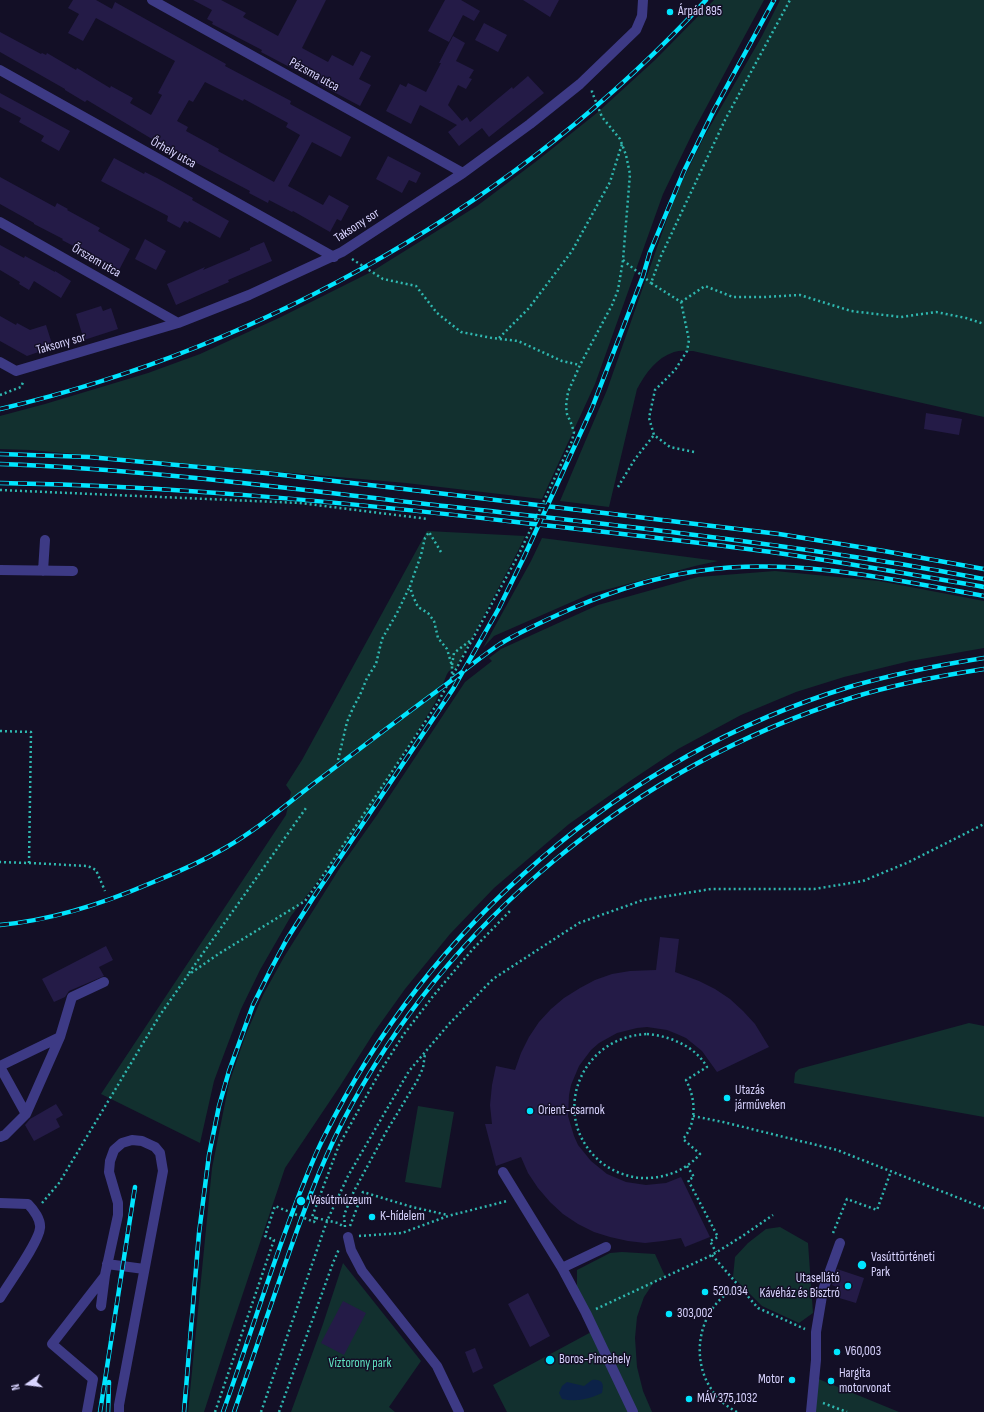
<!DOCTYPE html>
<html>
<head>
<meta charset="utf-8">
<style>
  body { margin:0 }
  #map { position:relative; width:984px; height:1412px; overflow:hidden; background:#130f26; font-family:"Sofia Sans Condensed",sans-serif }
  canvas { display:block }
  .north { position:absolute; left:8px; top:1364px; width:40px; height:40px; -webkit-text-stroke:3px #130f26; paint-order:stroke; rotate:256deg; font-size:11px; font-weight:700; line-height:16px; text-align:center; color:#d9d4ff }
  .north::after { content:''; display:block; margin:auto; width:14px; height:18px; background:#d9d4ff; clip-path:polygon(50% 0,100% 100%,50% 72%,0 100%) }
</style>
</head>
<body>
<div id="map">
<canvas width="984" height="1412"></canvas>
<div class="north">N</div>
</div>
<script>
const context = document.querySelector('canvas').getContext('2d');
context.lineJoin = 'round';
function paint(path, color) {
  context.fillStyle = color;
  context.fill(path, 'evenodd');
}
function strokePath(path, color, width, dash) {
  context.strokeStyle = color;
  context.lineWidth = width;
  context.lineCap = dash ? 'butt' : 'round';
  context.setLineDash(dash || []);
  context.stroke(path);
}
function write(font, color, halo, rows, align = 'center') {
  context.font = font + ' "Sofia Sans Condensed",sans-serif';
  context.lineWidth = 3;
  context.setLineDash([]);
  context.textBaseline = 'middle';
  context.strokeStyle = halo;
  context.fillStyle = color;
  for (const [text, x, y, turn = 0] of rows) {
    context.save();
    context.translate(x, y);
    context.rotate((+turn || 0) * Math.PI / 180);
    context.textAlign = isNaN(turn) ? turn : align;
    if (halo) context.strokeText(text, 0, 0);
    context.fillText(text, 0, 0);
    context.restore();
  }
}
paint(new Path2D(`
  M714 0H764L694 130 663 194 595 384 542 499 406 483 30 450 0 449V416L45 404 148 373 200 354 281 317 371 272 477 206 538 160 598 112 655 60Z
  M780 0H984V417L693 351C687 351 680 350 674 352 656 358 646 373 637 389L609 507 560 501 607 390 675 196 704 137 762 36Z
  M427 531 525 536 517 553 456 668 449 671 447 674 435 703 369 810 331 864 291 916 260 970 241 1009 224 1054 214 1081 200 1143 101 1094 286 815 291 792 286 785 302 760Z
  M542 538 718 561 695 566 590 594 494 636 483 648 531 561Z
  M775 571 879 581 984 601V648L910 661 844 677 796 692 741 715 678 749 633 779 569 824 494 888 450 934 405 989 375 1031 340 1086 285 1168 231 1329 204 1412H188L212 1168 229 1083 246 1034 263 995 284 957 341 866 377 815 465 682 492 661 489 658 501 649 598 605 698 577Z
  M969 1023 984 1026V1117L794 1083 795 1073 799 1069Z
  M418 1106 454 1112 441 1188 405 1182Z
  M780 1227 808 1243 813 1313 799 1323 762 1306 733 1277 735 1257 748 1243 766 1229Z
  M622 1252 655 1254 665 1276 654 1282 644 1297 637 1317 635 1338 637 1367 643 1391 652 1412H635L577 1291V1270L610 1253Z
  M343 1263 421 1361 389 1407 395 1412H291L323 1324Z
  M593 1331 631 1412H507L493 1385Z
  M816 1378 899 1412H811Z`), '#12302f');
paint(new Path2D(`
  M592 1380C603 1379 604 1384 602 1393 589 1399 577 1402 562 1399L559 1393 562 1386 567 1382 584 1386Z`), '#0c2248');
paint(new Path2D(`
  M73 0H96L112 9 115 2 226 64 225 66 291 101 290 104 351 137 341 157 312 142 288 186 323 205 329 195 349 206 341 221 337 219 330 232 293 211 292 212 269 200 268 203 249 193 250 191 157 142 87 100 85 102 65 90V89L0 52V32L41 54 42 53 46 55 47 53 76 70 77 68 110 88 111 86 133 98 130 103 151 115 162 95 158 93 175 61 96 18 83 41 68 33 79 14 68 8ZM205 82 243 101 244 99 288 123 286 127 300 135 274 182 218 151 219 149 186 131 188 127 177 121 189 100 193 102Z
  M193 0H221L246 13 243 17 278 36 297 0H326L302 48 328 62 332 55 353 66 361 51 371 56 359 79 371 85 360 106 317 83 318 82 261 52 262 50 212 24 213 22 207 19 212 10Z
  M445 0H461L480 11 474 21 463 15 449 42 428 31Z
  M523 0H559L550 17Z
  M484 23 507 35 498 52 475 40Z
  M453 36 465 43 456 61 474 70 469 78 472 79 466 89 458 85 448 105 462 121 467 117 470 122 512 87 513 89 528 76 544 93 489 137 482 128 459 146 448 132 457 125 420 105 411 124 386 111 400 84 406 87 408 83 426 92 441 63H439Z
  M0 93 70 131 59 151 41 141 44 136 19 122 21 118 0 107Z
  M388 156 421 173 416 183 409 180 402 193 376 179Z
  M114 158 144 174 145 172 157 178 193 198 192 200 229 221 220 238 189 221 188 223 184 221 180 228 167 221 168 216 101 181Z
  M0 177 55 207 57 203 68 209 67 210 100 228 98 231 130 249 119 270 62 240 63 239 34 224V223L0 204Z
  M145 239 166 251 156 270 135 259Z
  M264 242 272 261 228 280 229 282 176 305 167 284 205 267 203 270 250 250V248Z
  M0 245 24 258 25 256 55 272V271L71 281 61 298 34 281 29 290 19 284 20 282 0 270Z
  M101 306 103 311 111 308 118 329 84 340 76 314Z
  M0 316 16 325 17 323 30 330 46 325 53 347 27 356 0 341Z
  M926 413 962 419 959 435 924 429Z
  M660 937 679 939 675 972 699 981 715 989 730 999 743 1011 755 1024 769 1047 717 1072 702 1051 686 1038 677 1034 667 1030 647 1027 637 1028 617 1033 599 1043 591 1050 579 1066 571 1085 569 1095 568 1116 574 1136 578 1145 591 1161 607 1174 626 1182 646 1185 666 1183 681 1177 710 1237 685 1247 681 1238 663 1241 645 1243 628 1241 610 1237 594 1232 578 1224 563 1214 550 1202 538 1188 528 1173 521 1157 496 1166 485 1124H492L490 1105 492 1085 496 1066 515 1070 521 1053 529 1037 539 1022 551 1009 564 998 580 988 595 980 612 974 630 971 656 970Z
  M106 946 113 960 99 967 104 976 69 991 65 997 54 1002 42 979Z
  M56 1104 63 1115 56 1119 60 1127 34 1141 25 1125 30 1119Z
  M837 1269 864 1278 856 1303 836 1297 839 1288 832 1285Z
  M528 1293 550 1336 530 1347 508 1304Z
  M343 1301 366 1313 344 1355 321 1343Z
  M475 1348 483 1368 473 1373 465 1352Z`), '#241b47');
strokePath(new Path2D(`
  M352 259 383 279 416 286 437 313 461 332 492 338 518 341 562 361 580 365
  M623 260 651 283
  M681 302 705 286 733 297H764L800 295 851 311 901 317 936 312 966 318 984 324
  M499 338 529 308 572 251 610 182 622 144
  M0 395 21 387 24 380
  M694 452 670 447 654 435 649 418 655 390 675 370 687 351 689 340 681 302 651 283 661 256 725 120 790 0
  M618 487 635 459 654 435
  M0 490 300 503 428 519
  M441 552 429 532 425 538 421 555 410 586 412 594 418 607 428 613 434 621 438 638 447 649 452 666V677
  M452 665 454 653 471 640
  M0 731 31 732 29 863 0 862
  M338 760 347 722 353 708 360 695 367 678 376 664 382 639 397 613 410 586
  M29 863 88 866 96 870 105 891
  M189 973 306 808
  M647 1034C670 1036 695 1046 707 1067L686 1080C696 1099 697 1123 683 1139L700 1154C687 1169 669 1177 649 1178 634 1179 619 1174 606 1166 547 1124 576 1037 647 1034Z
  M693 1116 723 1122 837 1150 984 1208
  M687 1166 694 1177 688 1180 718 1237 710 1241 716 1252
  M42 1203 59 1183 160 1015 188 975 220 953 305 901 318 883 437 704 519 554 572 441 574 432 571 423 567 414 566 406 568 392 580 365 612 305 618 290 623 260 630 174 626 155 620 139 602 117 592 92V89
  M316 1218 312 1217 339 1145 381 1070 404 1034 434 995 472 950 510 911
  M350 1226 363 1192 412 1207 448 1215
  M345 1227 344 1215 354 1191 386 1132 417 1081 423 1068 425 1054
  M833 1233 847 1199 877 1210 891 1171
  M359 1236 402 1233 448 1216 507 1201
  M712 1255 758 1308 805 1329
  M596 1309 712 1255 741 1237 773 1215
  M823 1403 847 1412
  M215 1412 274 1240 265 1236 275 1206 314 1222 316 1218 338 1223 344 1227
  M261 1412 327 1221 348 1176 409 1071 449 1024 493 979 579 923 643 900 711 889H814L863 881 909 862 984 824
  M279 1412 333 1263 339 1249
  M737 1412C686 1386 688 1311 739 1286`), '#2fb8b0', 2.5, [2, 3]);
strokePath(new Path2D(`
  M152 0 463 173
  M0 70 334 257
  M0 222 178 323
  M0 362 16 371 178 323 249 295 342 252 463 173 530 124 580 84 636 30 642 16 643 0
  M0 570 73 571
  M43 571 45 540
  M0 1066 60 1037
  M0 1067 26 1114
  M0 1137 5 1135 26 1114 60 1037 72 997 104 982
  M503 1172 562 1268 586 1313 633 1412
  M0 1203 28 1204C34 1210 41 1220 40 1228 39 1242 9 1283 0 1298
  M348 1237 351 1250 362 1271 437 1366 459 1412
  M107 1264 144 1269
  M562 1268 606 1247
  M101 1306 105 1275 118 1215V1203L109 1172 110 1161 114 1150 122 1143 132 1140 142 1141 155 1147 160 1153 163 1171 119 1405V1412
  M87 1412 93 1379 52 1344 104 1277
  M811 1412 816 1360V1332L823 1290 840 1243`), '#3d3a85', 10);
const rail = new Path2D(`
  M0 409C265 347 521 201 706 0
  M0 454 89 457 265 473 404 489 779 534 884 551 984 569
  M0 464C143 469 285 488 426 504 578 521 730 537 881 561 915 566 950 573 984 579
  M0 483C173 486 345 502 516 522 603 532 691 541 778 553 847 563 915 575 984 587
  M0 925C53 920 102 904 151 883 176 873 201 862 225 848 258 829 287 804 317 781 361 748 404 715 448 683 465 670 482 656 500 644 523 630 548 619 573 608 613 591 655 577 698 571 794 557 890 579 984 596
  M100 1412 135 1187
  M108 1412 109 1382
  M184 1412 199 1233 209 1155 219 1106 229 1071 253 1005 271 969 287 939 313 898 453 689 499 608 524 557 592 408 643 276 650 252 684 171 714 110 774 0
  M223 1412C249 1340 271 1267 299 1195 307 1176 314 1156 324 1137 429 925 622 757 849 687 894 674 939 665 984 658
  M234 1412C250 1366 266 1319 282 1273 300 1221 318 1170 343 1121 447 920 636 766 851 698 895 684 939 676 984 669`);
strokePath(rail, '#00e5ff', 4.5);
strokePath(rail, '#130f26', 3, [9]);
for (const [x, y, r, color] of [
  [670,12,4,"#00e5ff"],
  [727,1098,4,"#00e5ff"],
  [530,1111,4,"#00e5ff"],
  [301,1201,5,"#00e5ff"],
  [372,1217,4,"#00e5ff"],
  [862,1265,5,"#00e5ff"],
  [848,1286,4,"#00e5ff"],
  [705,1292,4,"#00e5ff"],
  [669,1314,4,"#00e5ff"],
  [837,1352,4,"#00e5ff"],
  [550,1360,5,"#00e5ff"],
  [792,1380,4,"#00e5ff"],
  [831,1381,4,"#00e5ff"],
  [689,1399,4,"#00e5ff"]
]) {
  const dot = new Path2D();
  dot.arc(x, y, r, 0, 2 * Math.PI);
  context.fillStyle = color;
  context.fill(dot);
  strokePath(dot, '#130f26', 1.5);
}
write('13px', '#d9d4ff', '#130f26', [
  ["Árpád 895",678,12],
  ["Utazás",735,1091],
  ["járműveken",735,1106],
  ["Orient-csarnok",538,1111],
  ["Vasútmúzeum",310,1201],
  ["K-hídelem",380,1217],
  ["Vasúttörténeti",871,1258],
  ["Park",871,1273],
  ["Utasellátó",840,1279,"right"],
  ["Kávéház és Bisztró",840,1294,"right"],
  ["520.034",713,1292],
  ["303,002",677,1314],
  ["V60,003",845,1352],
  ["Boros-Pincehely",559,1360],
  ["Hargita",839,1374],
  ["motorvonat",839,1389],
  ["Motor",784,1380,"right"],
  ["MÁV 375,1032",697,1399]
], 'left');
write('13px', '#d9d4ff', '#130f26', [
  ["Pézsma utca",314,75,29],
  ["Őrhely utca",173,153,29],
  ["Taksony sor",357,226,-33],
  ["Őrszem utca",96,261,30],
  ["Taksony sor",61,344,-16]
]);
write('13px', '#5fe0c0', '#130f26', [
  ["Víztorony park",360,1364]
]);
</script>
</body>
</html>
